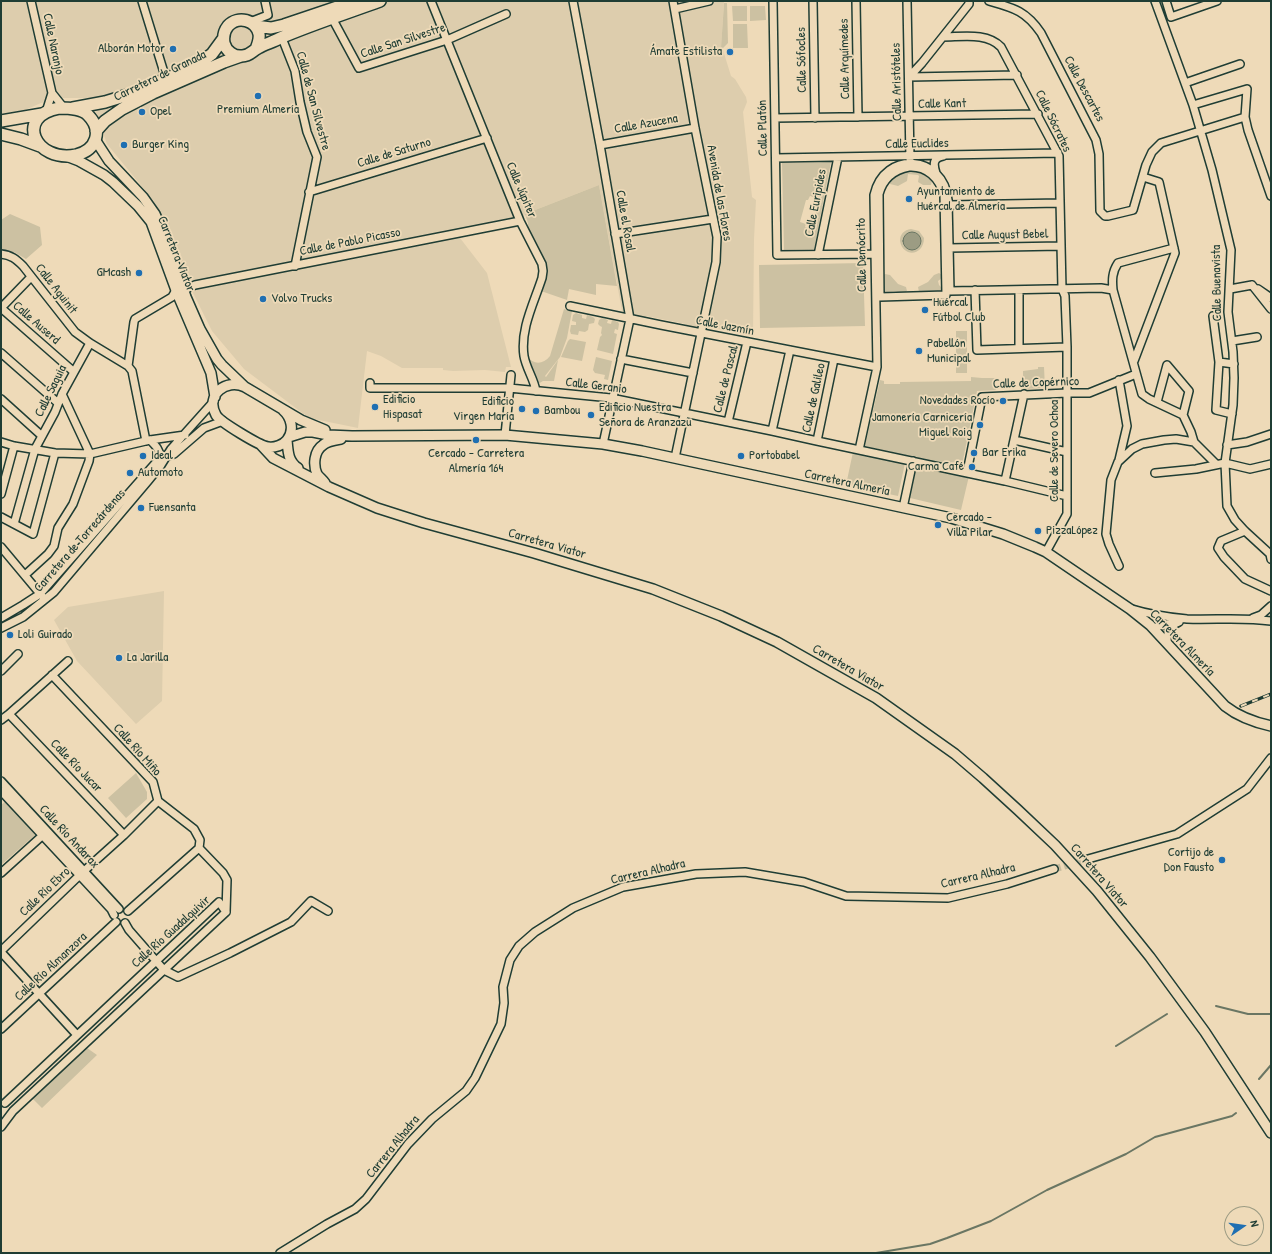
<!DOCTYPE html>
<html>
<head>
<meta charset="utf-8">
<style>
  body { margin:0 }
  #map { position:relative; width:1272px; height:1254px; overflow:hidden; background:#eedab8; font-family:"Patrick Hand",sans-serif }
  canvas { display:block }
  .frame { position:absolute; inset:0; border:2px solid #1f3d34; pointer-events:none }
  .north { position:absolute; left:1224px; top:1206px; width:40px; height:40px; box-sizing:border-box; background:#eedab8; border:1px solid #9b9b83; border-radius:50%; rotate:77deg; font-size:11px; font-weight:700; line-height:16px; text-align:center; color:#1f3d34 }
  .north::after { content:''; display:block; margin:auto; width:14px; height:18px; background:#1f6fb2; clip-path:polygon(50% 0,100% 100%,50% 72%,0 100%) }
</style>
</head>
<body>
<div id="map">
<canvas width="1272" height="1254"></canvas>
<div class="frame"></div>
<div class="north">N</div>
</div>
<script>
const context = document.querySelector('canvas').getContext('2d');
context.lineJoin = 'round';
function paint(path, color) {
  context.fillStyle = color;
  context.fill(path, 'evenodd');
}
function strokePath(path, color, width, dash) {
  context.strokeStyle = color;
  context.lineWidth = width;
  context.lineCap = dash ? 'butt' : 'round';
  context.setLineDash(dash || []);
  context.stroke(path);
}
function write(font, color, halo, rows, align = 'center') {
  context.font = font + ' "Patrick Hand",sans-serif';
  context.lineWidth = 3.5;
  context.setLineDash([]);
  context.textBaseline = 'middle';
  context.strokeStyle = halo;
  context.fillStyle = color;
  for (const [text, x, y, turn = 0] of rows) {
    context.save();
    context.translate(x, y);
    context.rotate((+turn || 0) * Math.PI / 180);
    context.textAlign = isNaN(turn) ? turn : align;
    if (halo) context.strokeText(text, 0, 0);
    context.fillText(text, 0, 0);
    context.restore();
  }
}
paint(new Path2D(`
  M1 1H724L721 49 723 50 731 76 735 79 746 97 747 102 743 112 752 197 756 200 754 239 753 335 699 326 698 329 685 327 686 324 646 316V319L626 314 622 311 599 185 525 214 518 227 460 238 487 273 511 367H506L505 372 485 370 453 371 443 370V368H402L381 356 367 351 358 428 309 418 244 369 212 331 193 293 169 231 153 200 107 144 91 98H63L41 103 25 110 1 114Z
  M164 591 162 701 136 724 77 661 54 620 68 607Z`), '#ddcdad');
paint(new Path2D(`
  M724 3H727L728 43 723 48H721Z
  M732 6H747V21H733Z
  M750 6H765L766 20 750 21Z
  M733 24H747L748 48H733Z
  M831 162 814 249 784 250 782 163ZM810 196 820 199 811 229 805 227 806 224 800 222 806 200H808Z
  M910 171C919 171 927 173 932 181L931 185H923L918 182 919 176 918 175 908 174 907 181 898 186 890 184 889 181 900 173Z
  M599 185 617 286 596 284V295L569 289 567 300 541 291 544 278 528 228V223L525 214Z
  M10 214 40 227 42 245 26 259 14 252 1 251V220Z
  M911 229 919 231 924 238C924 256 903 258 900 241 900 234 904 230 911 229Z
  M863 263 865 326 760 328 759 265Z
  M939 273 942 275V278L938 281 939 285 942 288 941 292H919L918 287 928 282 934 275Z
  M885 274 890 275 898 284 906 287 907 291 904 293 894 291 884 293 883 276Z
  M564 309 572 311 567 338 560 357 545 376 546 377 558 360 554 381H543L538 384 527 356C533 365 543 365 550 356Z
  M576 313 582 315V318L586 319 587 315 593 317 595 319 594 323 589 324 588 330 585 332 579 331 578 335 571 334 570 331 571 325H576V322L572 321 573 315Z
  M602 318 608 320 607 323 611 324 612 320 618 322 619 324 618 330 615 329 614 333 617 334 613 354 597 350 600 337 602 335 601 333 602 327 600 326 598 324 599 320Z
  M956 331H967V373H956Z
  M570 339 586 342 582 361 561 357 568 341Z
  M596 357 612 361 608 380 604 379 605 375 595 373 593 370Z
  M1038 367H1044L1045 388 1023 389V371L1038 369Z
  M971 377 982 378H996V390L977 391 963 460 964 468 865 446 880 380 884 381V384H900V382L971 381Z
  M853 452 905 463 898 496 846 485Z
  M918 465 969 476 961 510 910 498 916 466Z
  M136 773 147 792V799L126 818 108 798Z
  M6 801 35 835 1 865V805Z
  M87 1048 97 1055 42 1108 33 1099Z`), '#ccc1a2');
const water = new Path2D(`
  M903 241a9 9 0 1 1 18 0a9 9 0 1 1-18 0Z`);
paint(water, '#9c9c83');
strokePath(water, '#6a7663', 1);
strokePath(new Path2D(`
  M1216 1006 1248 1014H1271
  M1116 1046 1167 1014
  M1259 1079 1271 1065
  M876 1253 930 1244 947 1238 991 1221 1047 1190 1126 1154 1155 1137 1232 1116 1236 1113`), '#6a7663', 2);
strokePath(new Path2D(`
  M1054 869 1088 859`), '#c5bb9e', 7, [7, 3.5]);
const minor = new Path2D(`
  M31 1 52 93 64 108
  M142 1 166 79
  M431 1 520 221 542 264 543 271 542 278C534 303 520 329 524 356 526 368 534 379 536 391
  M573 1 600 145 630 319 603 444
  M673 1 695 128 717 237 716 262 675 458
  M773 1 777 255 874 254
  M813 1 815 118
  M856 1 858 117
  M907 1 910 159
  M989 1C1014 8 1026 11 1041 33L1096 140 1099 154 1100 211 1105 216H1108L1133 210 1146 165 1152 152 1161 143 1245 117
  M1155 1 1193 105 1212 170 1231 250 1228 312 1233 352 1234 378 1233 405 1225 463 1227 506 1235 520 1245 531 1270 554 1271 559
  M1166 1 1171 17 1217 1
  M675 9 709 1
  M332 18 359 68 447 40 506 14
  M250 22 268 15 265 1
  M943 37C962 37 987 32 1001 47L1059 156 1062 289 1065 296 1067 347V514L1046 552
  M282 38 295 71 300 102 307 132 317 157 295 266
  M909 77 1017 75
  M909 77 922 63 969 4V1
  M1185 83 1240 64
  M1193 105 1247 89 1245 117 1248 130 1271 196
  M46 112 52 93
  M775 118 1038 114
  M600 145 695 128
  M776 158 1058 153
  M909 167C927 166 939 178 944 195L946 295 880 297 879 194C883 179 893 170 909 167Z
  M936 173C933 164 933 158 943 156
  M309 192 487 138
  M949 205 1060 203
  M615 234 713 219
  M949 248 1061 246
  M1174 248 1118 263C1112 272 1112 280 1113 290L1142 394 1149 399 1183 415 1191 432 1194 442
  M1 254C11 255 16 259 23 266L75 332 90 343 128 366
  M818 255 838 157
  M1252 285 1271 309
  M1230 289 1252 285
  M1258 289 1271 298
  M184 290 195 285 520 221
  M975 290 977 350 1067 347
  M1019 290V348
  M570 306 661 325 877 367
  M1 308 74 372
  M1 308 31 277
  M1213 316 1219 362 1216 410 1232 414
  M1232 341 1257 337
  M1 353 58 403
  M621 359 693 373
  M1134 361 1175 253 1159 182 1143 177
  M1219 362 1234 364
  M370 383V388H509L611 398 772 431 817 441 1005 481 1067 496
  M1 399 42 436
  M1157 402 1167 365 1189 391 1183 415
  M728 422 747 342
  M772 431 790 350
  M505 435 511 375
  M150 440C156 446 160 450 161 459
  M1014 440 1067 452
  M146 441 132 371 128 366 134 322 135 319 172 297 176 290
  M817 441 834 359
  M1 442 14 446 55 453 90 454 150 440 185 435
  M1227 445 1247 442 1271 434
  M859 450 877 367 874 195C884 150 944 154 948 200L950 291 1101 288 1113 290
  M1119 460 1127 426 1119 380
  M967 472 982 397 1067 393H1089L1136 374
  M1155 473 1196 469 1225 463 1250 469 1271 464
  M1005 481 1024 394
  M1 494 14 446
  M903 508 913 461
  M1 517 33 534 55 453
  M14 524 35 449 55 412 62 394 90 343
  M1245 531 1221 541 1218 548 1224 557 1245 579 1271 591
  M1 547 42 596
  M1119 566 1109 544 1106 534 1111 480 1118 462 1132 449 1142 444 1164 440 1176 439 1194 442 1216 464
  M25 575 48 554 54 546 58 528 73 504 89 461 90 454 62 394
  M1132 609C1151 615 1167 617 1187 619 1215 620 1243 617 1271 621
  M1 618 23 605 40 594 159 459 174 454 204 428 223 421
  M1253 618 1261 615 1271 606
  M1 628 23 617 54 592 148 481 161 465 171 449 214 401
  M1153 628 1180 620
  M1167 642C1167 633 1169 626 1179 622
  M1 671 18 654
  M52 675 153 782 158 801 194 829 200 840 199 848 128 911
  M9 714 124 835
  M1 720 9 714 68 661
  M1 781 119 909
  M1 791 85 881 111 909 114 915
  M199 848 223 873 227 880 226 912
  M1088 859 1177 834 1247 789 1271 758
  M1 873 43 835
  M125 923 129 930 164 970 178 977 230 953 291 922 311 901 328 911
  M1 951 84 871 124 835 158 801
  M1 952 77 1035
  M1 1029 116 922
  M5 1103 219 902 226 912
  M1 1127 13 1111 226 912
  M280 1253 327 1224 355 1209 366 1199 408 1144 432 1119 466 1091 475 1078 501 1024 504 1003 503 987 510 960 519 946 535 932 573 908 623 887 696 874 745 872 804 882 846 896 948 898 1007 884 1054 869`);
const major = new Path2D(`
  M96 141 109 161 143 197 155 214 163 232 186 297 200 329 217 359 222 365 245 387
  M66 156 79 161 104 175 113 182 138 206 151 222 177 293 211 373 215 397
  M283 410C291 417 295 430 287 440 283 445 275 448 268 447 260 446 220 422 216 415 205 395 226 378 245 387L301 420 325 430
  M289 437 305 432H313L328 435 352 436 505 435 603 444 642 451 951 518 1003 534 1035 547 1046 552 1130 609 1150 625 1225 706C1239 717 1253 722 1271 726
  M287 440C288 452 288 461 298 468
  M260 444 273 458 329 487 377 508 424 523 534 553 653 589 721 616 777 642 876 698 955 754 983 778 1018 810 1055 845 1097 891 1150 957 1205 1032 1271 1133
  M325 483C323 480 319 477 317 474 313 465 314 451 323 445 327 441 335 440 341 439`);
const highway = new Path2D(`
  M255 26 271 28 284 25 355 1
  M256 49C258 44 260 39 259 34 256 20 238 15 228 26 224 31 223 37 224 43 226 51 234 57 242 56 250 56 252 51 258 48 265 44 273 42 280 38 313 24 347 13 380 1
  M59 108C68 108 81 108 88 115 103 130 97 150 76 155 35 163 14 116 59 108Z
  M73 108 105 102 131 94 194 67 212 54 223 39
  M1 121 42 114
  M96 131 105 121 122 109 153 93 224 62 241 56
  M1 134 21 139 40 146`);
strokePath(minor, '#1f3d34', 10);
strokePath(major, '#1f3d34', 12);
strokePath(highway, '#1f3d34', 14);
strokePath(minor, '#eedab8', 7);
strokePath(major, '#eedab8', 9);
strokePath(highway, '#eedab8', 11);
const rail = new Path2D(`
  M1241 706 1271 694`);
strokePath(rail, '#1f3d34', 3.5);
strokePath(rail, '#eedab8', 2, [6]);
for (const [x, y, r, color] of [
  [173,49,4,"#1f6fb2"],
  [730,52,4,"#1f6fb2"],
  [258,96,4,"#1f6fb2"],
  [142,112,4,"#1f6fb2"],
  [124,145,4,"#1f6fb2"],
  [909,199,4,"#1f6fb2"],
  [139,273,4,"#1f6fb2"],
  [263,299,4,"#1f6fb2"],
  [925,310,4,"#1f6fb2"],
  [919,351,4,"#1f6fb2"],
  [1003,401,4,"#1f6fb2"],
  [375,407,4,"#1f6fb2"],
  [522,409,4,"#1f6fb2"],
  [536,411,4,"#1f6fb2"],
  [591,415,4,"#1f6fb2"],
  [980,425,4,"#1f6fb2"],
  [476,440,4,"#1f6fb2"],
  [974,453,4,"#1f6fb2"],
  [143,456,4,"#1f6fb2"],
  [741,456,4,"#1f6fb2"],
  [972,467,4,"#1f6fb2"],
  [130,473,4,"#1f6fb2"],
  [141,508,4,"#1f6fb2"],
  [938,525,4,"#1f6fb2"],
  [1038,531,4,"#1f6fb2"],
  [10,635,4,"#1f6fb2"],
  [119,658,4,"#1f6fb2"],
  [1222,860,4,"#1f6fb2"]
]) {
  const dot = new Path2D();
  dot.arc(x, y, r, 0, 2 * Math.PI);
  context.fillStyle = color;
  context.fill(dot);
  strokePath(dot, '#eedab8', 1.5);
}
write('13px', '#1f3d34', '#eedab8', [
  ["Calle San Silvestre",403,41,-18],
  ["Calle Naranjo",53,44,78],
  ["Calle Arquímedes",845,59,-91],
  ["Calle Sófocles",802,60,-91],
  ["Carretera de Granada",160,76,-26],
  ["Calle Aristóteles",897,82,-91],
  ["Calle Descartes",1084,89,62],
  ["Calle de San Silvestre",313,101,75],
  ["Calle Kant",942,104,-1],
  ["Calle Sócrates",1053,121,64],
  ["Calle Azucena",646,124,-10],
  ["Calle Platón",763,128,-91],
  ["Calle Euclides",917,144,-1],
  ["Calle de Saturno",394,153,-17],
  ["Calle Júpiter",521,190,67],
  ["Avenida de las Flores",719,193,80],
  ["Calle Euripides",816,203,-79],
  ["Calle el Rosal",625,221,80],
  ["Calle August Bebel",1005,235,-1],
  ["Calle de Pablo Picasso",350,242,-11],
  ["Carretera Viator",176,254,68],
  ["Calle Demócrito",862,255,-91],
  ["Calle Buenavista",1217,283,-91],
  ["Calle Aguinit",56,289,52],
  ["Calle Auserd",36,323,41],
  ["Calle Jazmín",725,326,11],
  ["Calle de Pascal",726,379,-76],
  ["Calle de Copérnico",1036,383,-2],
  ["Calle Geranio",596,386,7],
  ["Calle Saguia",51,391,-64],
  ["Calle de Galileo",814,398,-78],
  ["Calle de Severo Ochoa",1055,451,-90],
  ["Carretera Almería",847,483,12],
  ["Carretera de Torrecárdenas",80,541,-49],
  ["Carretera Viator",547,544,16],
  ["Carretera Almería",1182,643,46],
  ["Carretera Viator",848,668,30],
  ["Calle Río Miño",137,750,48],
  ["Calle Río Jucar",76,766,46],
  ["Calle Río Andarax",69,837,47],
  ["Carrera Alhadra",648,872,-13],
  ["Carrera Alhadra",978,876,-13],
  ["Carretera Viator",1099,876,49],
  ["Calle Río Ebro",45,892,-44],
  ["Calle Río Guadalquivir",171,932,-42],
  ["Calle Río Almanzora",51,967,-43],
  ["Carrera Alhadra",393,1147,-51]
]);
write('13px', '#1f3d34', '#eedab8', [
  ["Alborán Motor",165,49,"right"],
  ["Ámate Estilista",722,52,"right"],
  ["Premium Almería",258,110,"center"],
  ["Opel",150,112],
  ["Burger King",132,145],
  ["Ayuntamiento de",917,192],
  ["Huércal de Almería",917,207],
  ["GMcash",131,273,"right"],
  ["Volvo Trucks",271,299],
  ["Huércal",933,303],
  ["Fútbol Club",933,318],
  ["Pabellón",927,344],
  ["Municipal",927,359],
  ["Edificio",383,400],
  ["Hispasat",383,415],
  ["Novedades Rocío",995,401,"right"],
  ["Edificio",514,402,"right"],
  ["Virgen María",514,417,"right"],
  ["Edificio Nuestra",599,408],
  ["Señora de Aranzazu",599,423],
  ["Bambou",544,411],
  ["Jamonería Carnicería",972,418,"right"],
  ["Miguel Roig",972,433,"right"],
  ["Bar Erika",982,453],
  ["Cercado - Carretera",476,454,"center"],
  ["Almería 164",476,469,"center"],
  ["Ideal",151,456],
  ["Portobabel",749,456],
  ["Carma Café",964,467,"right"],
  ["Automoto",138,473],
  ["Fuensanta",149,508],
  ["Cercado -",946,518],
  ["Villa Pilar",946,533],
  ["PizzaLópez",1046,531],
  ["Loli Guirado",18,635],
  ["La Jarilla",127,658],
  ["Cortijo de",1214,853,"right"],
  ["Don Fausto",1214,868,"right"]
], 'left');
</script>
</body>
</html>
